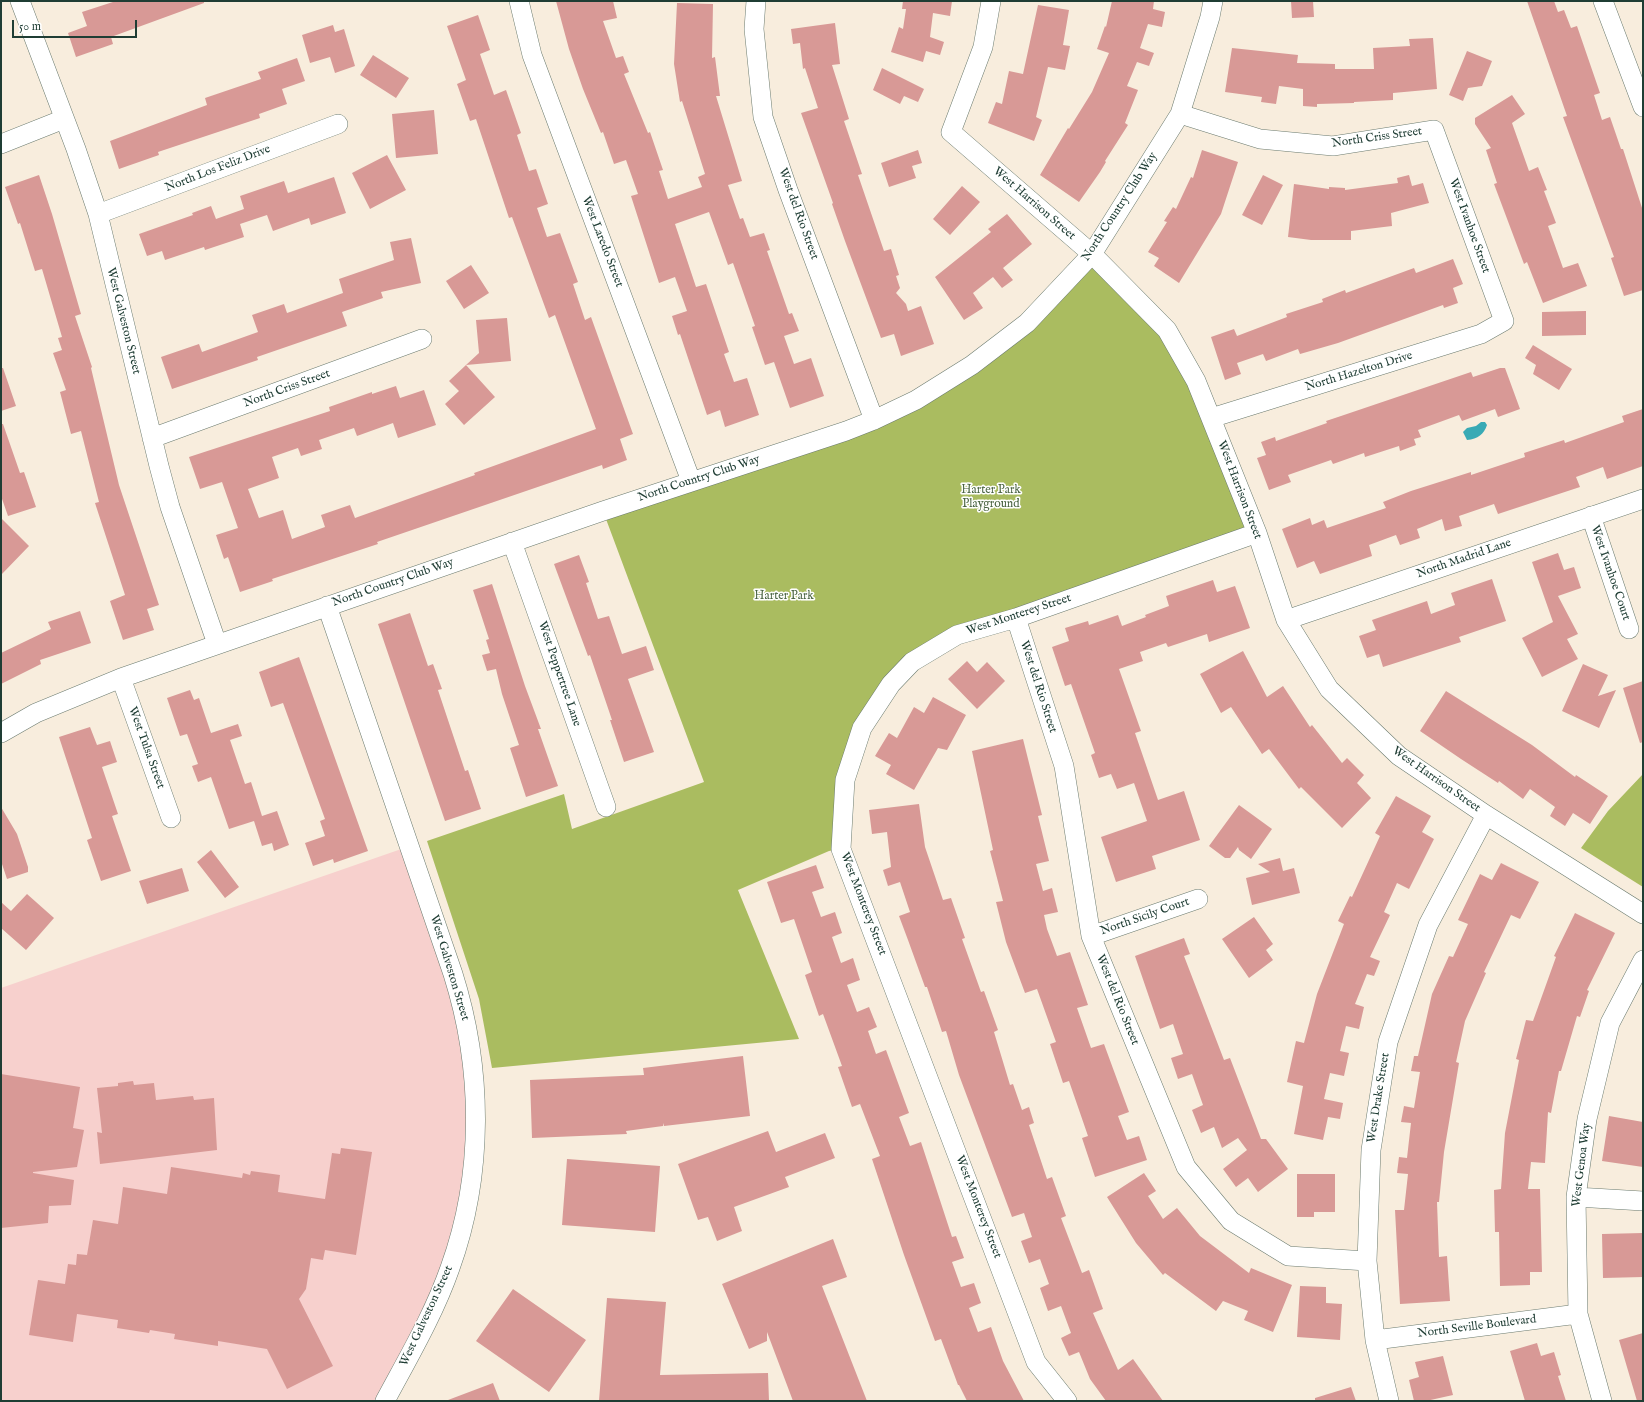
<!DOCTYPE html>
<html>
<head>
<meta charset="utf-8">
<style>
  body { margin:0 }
  #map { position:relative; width:1644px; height:1402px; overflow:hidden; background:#f8eddd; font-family:"IM FELL English",serif }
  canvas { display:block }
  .frame { position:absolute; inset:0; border:2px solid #1f3d34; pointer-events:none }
  .scale { position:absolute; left:12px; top:20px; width:125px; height:18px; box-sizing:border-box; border:2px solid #1f3d34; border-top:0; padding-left:5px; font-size:12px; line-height:14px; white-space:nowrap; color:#1f3d34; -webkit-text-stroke:3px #fff; paint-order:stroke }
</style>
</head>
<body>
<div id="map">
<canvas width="1644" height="1402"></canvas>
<div class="frame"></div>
<div class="scale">50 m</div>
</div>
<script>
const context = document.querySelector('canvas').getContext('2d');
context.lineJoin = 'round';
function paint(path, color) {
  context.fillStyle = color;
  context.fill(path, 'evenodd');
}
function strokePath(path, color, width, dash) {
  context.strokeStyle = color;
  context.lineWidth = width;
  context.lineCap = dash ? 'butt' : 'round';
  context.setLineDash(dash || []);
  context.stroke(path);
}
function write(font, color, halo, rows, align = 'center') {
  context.font = font + ' "IM FELL English",serif';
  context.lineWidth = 3;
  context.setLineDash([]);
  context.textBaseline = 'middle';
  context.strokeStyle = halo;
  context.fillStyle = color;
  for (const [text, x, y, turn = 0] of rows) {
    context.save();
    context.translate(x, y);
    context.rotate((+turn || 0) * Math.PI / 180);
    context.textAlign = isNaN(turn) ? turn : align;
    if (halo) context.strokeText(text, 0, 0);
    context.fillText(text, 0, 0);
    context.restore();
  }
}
paint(new Path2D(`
  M410 846 471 1049 461 1234 385 1401H1V988Z`), '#f7d0cd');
paint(new Path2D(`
  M1092 254 1167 330 1257 533 933 648 862 728 841 849 829 851 738 890 799 1039 492 1068 479 999 427 841 564 794 572 829 704 782 603 511 846 431 972 365Z
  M1643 774V887L1581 848 1608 811Z`), '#aabc60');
paint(new Path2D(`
  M1481 422H1485L1487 425C1484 434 1478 439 1467 440L1463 432 1467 428 1476 426Z`), '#39aab5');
paint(new Path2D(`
  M116 1H204V3L111 37 113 44 76 57 68 33 87 26 82 12Z
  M556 1H613L617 18 603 21 616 58 623 56 629 72 624 74 648 133 650 132 663 170 659 171 668 199 702 187 698 177 705 174 682 101 680 102 674 64 677 3 713 4 712 58 715 57 720 96H716L742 181 728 185 740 219 743 218 750 237 764 233 770 250 767 251 789 314 792 313 799 331 784 336 794 364 811 358 824 396 790 408 774 362 765 365 752 327 755 326 733 263 728 265 709 212 675 224 696 287 706 284 729 352 724 354 734 382 747 378 759 415 725 427 720 410 707 415 680 334 678 335 672 316 687 311 675 277 659 283 631 196 638 194 626 160 614 164 603 132 601 133 583 89 569 49Z
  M903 1H952L950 16 933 13 930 37 944 42 940 55 926 51 923 62 891 52 899 27 903 29 906 9H902Z
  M1112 1H1154L1153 9 1165 12 1162 27 1148 24 1140 48 1154 53 1149 66 1137 62 1127 86 1138 90 1125 123 1128 125 1105 161 1106 162 1100 172 1079 202 1040 175 1068 128 1069 129 1092 92 1109 53 1097 49 1105 26 1106 27Z
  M1291 1H1313L1314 17 1292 18Z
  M1527 1H1554L1558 12 1564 10 1571 28 1577 26 1600 93 1594 95 1602 120 1610 117 1621 149H1623L1643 211V290L1624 296 1611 258 1614 257 1563 117 1567 116Z
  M1038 5 1069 10 1063 45 1070 46 1065 70 1048 67 1036 117 1042 120 1034 141 988 123 996 102 1002 104 1009 71 1023 74Z
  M478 15 490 50 480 54 494 95 506 90 521 133 517 135 529 171 536 169 548 204 537 208 547 237 560 233 578 282 573 284 585 320 591 317 633 434 620 439 627 460 603 469 602 465 377 542 378 544 272 579 273 581 240 592 228 557 224 559 216 535 238 528 222 482 200 489 189 457 330 411 329 407 372 392V394L396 386 400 398 424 390 436 425 398 438 393 423 357 436 354 428 319 440 322 449 301 456 298 448 272 457 279 478 248 489 259 518 283 510 292 539 325 527 321 515 350 505 355 518 475 475 474 473 596 429 555 315 549 318 512 217 509 218 476 119 470 121 457 84 466 80 447 26Z
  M835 23 840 64 832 65 849 119 844 121 862 174 858 175 884 251 891 249 899 275 896 276 900 288 896 293 906 304 908 311 921 306 934 344 901 356 894 334 881 338 845 241 832 204 833 203 801 113 818 108 805 68 803 69 800 43 793 44 791 29Z
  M333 25 335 32 344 29 355 66 335 73 330 57 310 63 302 35Z
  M1433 38 1437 89 1393 93V100L1354 102V103L1317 104V107L1303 106V89L1279 86 1276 104 1261 102 1262 97 1225 92 1232 48 1298 55 1297 63 1335 64V69H1374L1373 48 1410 46 1409 39Z
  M1467 51 1492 61 1482 86 1468 88 1463 101 1449 95Z
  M373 55 409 78 396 98 360 75Z
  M297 58 305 81 282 89 287 104 259 114 260 118 158 152 159 155 119 169 110 141 207 105 205 98 261 79 258 72Z
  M882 68 924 89 918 102 904 96 900 104 873 90Z
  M1512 95 1525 114 1512 123 1529 171 1538 167 1547 190 1544 191 1556 223 1548 226 1563 268 1578 263 1587 286 1543 303 1527 262 1524 264 1494 184 1497 183 1486 150 1491 148 1475 124V118Z
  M434 110 438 154 396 158 392 114Z
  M918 150 922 163 912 166 916 178 889 187 881 163Z
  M1202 150 1238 162 1221 214 1179 283 1154 266 1159 258 1148 252 1167 222 1164 221 1173 207 1176 209 1191 177 1193 178Z
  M387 155 406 190 370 209 352 173Z
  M39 175 52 214 81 314 75 316 92 367 91 368 119 485 159 605 147 609 154 630 123 640 110 601 125 595 95 503 99 502 81 431 71 434 60 392 66 390 53 353 62 350 58 338 62 337 42 269 35 271 20 223 18 224 5 187Z
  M1263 175 1283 185 1262 225 1242 215Z
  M1409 175 1412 186 1423 183 1429 203 1391 213 1392 226 1351 231V240H1311L1288 237 1294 184 1329 189V187L1345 188V190L1398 183 1397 178Z
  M334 177 346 213 311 225 309 218 273 231 267 215 240 224 244 237 205 250 204 247 165 260 162 251 147 256 139 234 193 215 192 213 211 206 216 219 244 209 240 196 284 181 288 193Z
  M962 186 980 202 950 235 933 219Z
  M1007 214 1032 244 1003 268 1013 280 1002 288 993 277 973 293 983 308 964 320 935 277 991 232 988 229Z
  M411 238 421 283 381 292 383 298 342 312 347 326 257 357 258 360 172 389 161 357 199 344 202 352 258 332 252 315 284 304 287 313 343 293 339 279 394 260 390 242Z
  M1453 259 1463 284 1453 288 1458 303 1444 308 1443 305 1338 343 1300 354 1298 349 1266 361 1263 354 1237 363 1241 374 1225 380 1211 337 1234 329 1237 336 1287 317 1286 314 1323 302 1322 299 1345 290 1346 293 1414 268 1416 273Z
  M471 265 489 293 464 309 446 281Z
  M1586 311V335L1542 336V312Z
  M507 318 511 361 466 365 479 353 476 320Z
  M1533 345 1572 369 1559 390 1533 374 1536 365 1525 358Z
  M466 365 495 397 464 425 445 404 459 391 449 381Z
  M1 368H3L16 406 1 411Z
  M1500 368H1505L1520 409 1498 417 1495 409 1462 421 1459 415 1418 430 1421 437 1414 439 1416 445 1400 451 1399 446 1365 457 1364 453 1333 464 1331 460 1288 475 1291 482 1269 490 1257 458 1266 455 1261 442 1275 437 1276 441 1327 423 1326 421 1341 416 1471 372 1473 377Z
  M1643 409V466L1607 479 1603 467 1576 477 1580 487 1498 514 1494 504 1459 516 1462 526 1445 531 1442 519 1417 529 1420 538 1400 545 1396 535 1369 545 1372 556 1320 574 1314 561 1297 568 1282 529 1310 518 1312 525 1324 520 1327 528 1386 508 1383 502 1411 491 1471 472V475L1525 457 1524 453 1564 440 1565 443 1624 422 1622 416Z
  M1 424H3L20 473 24 472 36 507 8 516 1 496Z
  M1 518 29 546 1 575Z
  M1558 553 1564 570 1574 567 1581 588 1558 596 1578 634 1567 639 1578 659 1542 677 1522 638 1553 622 1532 562Z
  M579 555 589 582 586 583 598 619 609 616 622 654 646 646 654 670 628 679 654 752 624 762 610 720H612L590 655 588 656 554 564Z
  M1492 579 1506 621 1459 637 1461 642 1383 667 1379 654 1367 658 1359 636 1376 630 1372 620 1427 601 1431 614 1455 605 1451 593Z
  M1213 580 1217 592 1235 586 1250 628 1209 642 1207 634 1168 647 1166 643 1140 652 1143 661 1119 669 1141 731 1135 733 1158 800 1184 791 1200 840 1152 856 1156 869 1116 882 1101 837 1147 821 1134 783 1117 789 1111 774 1099 778 1091 755 1095 753 1071 684 1065 686 1052 647 1069 641 1065 628 1088 621 1089 625 1118 615 1122 626 1146 617 1145 615 1169 606 1166 596Z
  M492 584 525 686 541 729H538L558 786 526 797 510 748 519 745 502 694 496 669 487 671 482 655 490 653 486 640 489 639 473 590Z
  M80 611 91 643 40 660 41 664 1 684V653L51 629 48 622Z
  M410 613 428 666 433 664 442 689 438 690 465 771 468 770 481 809 445 821 378 624Z
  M1243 651 1267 697 1283 686 1310 727 1312 725 1342 763 1347 758 1364 775 1357 783 1371 798 1342 828 1301 787 1299 789 1269 749 1262 754 1231 707 1221 713 1200 674Z
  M299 657 368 851 334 863 333 859 313 866 305 843 325 836 320 821 325 819 283 703 271 707 259 672Z
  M967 661 977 672 987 662 1005 681 977 709 948 679Z
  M1583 664 1608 675 1598 696 1616 690 1599 728 1562 711Z
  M1643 681V742L1640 743 1623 688Z
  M190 690 194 700 199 698 211 733 238 724 242 736 230 740 245 784 251 782 262 816 277 811 289 845 274 851 272 843 262 846 254 821 229 829 211 777 198 782 192 766 198 764 187 734 180 736 167 698Z
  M1446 691 1532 745 1575 777 1576 775 1608 796 1590 824 1573 813 1565 826 1550 816 1555 807 1530 789 1523 799 1499 781 1498 783 1461 759 1420 731Z
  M933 697 966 715 947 750 938 748 914 790 886 774 891 765 875 756 889 733 897 738 914 707 924 713Z
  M90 727 97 745 110 741 117 762 102 767 118 814 112 816 131 871 101 881 87 840 92 838 59 737Z
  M1023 739 1042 815 1038 816 1049 861 1036 864 1043 891 1052 888 1058 912 1044 915 1047 929 1057 956 1070 952 1088 1005 1077 1008 1091 1048 1104 1044 1129 1112 1118 1116 1127 1140 1139 1136 1147 1160 1095 1177 1082 1138 1088 1136 1069 1081 1063 1083 1050 1044 1056 1042 1037 989 1025 993 1006 942 996 902 1003 901 990 851 993 850 972 751Z
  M1396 796 1431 816 1422 832 1434 839 1409 889 1397 883 1384 912 1390 915 1370 957 1380 961 1374 976 1367 974 1355 1004 1364 1007 1359 1029 1346 1026 1340 1051 1349 1053 1344 1076 1330 1073 1324 1099 1343 1103 1340 1119 1328 1117 1323 1140 1294 1134 1303 1086 1287 1082 1296 1041 1304 1043 1317 994 1344 924 1338 921 1350 896 1352 897 1380 836 1375 833Z
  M919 804 925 847 943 900 951 898 965 938 962 939 981 992 984 991 998 1030 994 1032 1010 1085 1013 1084 1022 1110 1029 1107 1034 1123 1029 1125 1047 1179 1052 1177 1066 1216 1061 1218 1082 1273 1089 1270 1103 1309 1093 1313 1118 1370 1133 1359 1163 1401H1106L1090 1379 1079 1352 1069 1356 1061 1338 1071 1333 1061 1306 1048 1311 1040 1288 1049 1284 1040 1259 1029 1263 1021 1241 1032 1237 1024 1213 1012 1217 959 1075 946 1031 942 1032 927 987H925L908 940 899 916 910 912 900 882 888 886 883 870 891 867 887 832 872 834 869 810Z
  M1239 805 1272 829 1251 859 1239 850 1238 847 1230 858H1225L1209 846Z
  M1 807 17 834 28 867V872L7 879 1 861Z
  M211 850 239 887 225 898 197 862Z
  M1280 858 1283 871 1294 868 1300 893 1252 905 1246 878 1270 872 1258 864Z
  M1501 863 1539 882 1520 919 1511 915 1484 972 1486 973 1465 1021 1456 1062 1459 1063 1444 1152 1439 1202H1437L1439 1257 1447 1256 1450 1301 1400 1304 1395 1210H1404L1408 1174 1397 1173 1399 1157 1407 1158 1411 1123 1401 1122 1404 1106 1414 1108 1420 1072 1411 1071 1414 1056H1418L1432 994 1449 956 1453 957 1468 924 1458 920 1480 874 1492 880Z
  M816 865 824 888 812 892 821 917 835 912 842 933 832 937 841 963 853 958 860 980 847 985 857 1012 869 1007 877 1027 868 1031 876 1054 886 1050 909 1113 899 1117 910 1146 921 1142 952 1237 956 1236 964 1258 952 1262 961 1287 974 1283 981 1303 969 1308 978 1332 991 1327 1003 1361 1024 1401H967L959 1385H958L941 1339 935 1341 904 1255 872 1159 880 1156 860 1104 852 1107 838 1067 842 1066 823 1014 819 1016 805 975 812 972 794 919 781 923 767 882Z
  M182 868 189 891 147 904 139 881Z
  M27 894 54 918 26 950 1 928V902L11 911Z
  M1575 913 1615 933 1587 990 1589 991 1580 1017 1577 1016 1561 1071H1559L1551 1113 1548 1112 1545 1163 1531 1162 1528 1189H1540L1542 1272H1530V1285L1500 1286 1499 1232H1495L1494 1190 1501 1189 1505 1133 1519 1060 1516 1059 1526 1020 1533 1021 1556 957 1554 956Z
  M1254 917 1273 944 1266 950 1273 960 1249 978 1222 939Z
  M1184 938 1190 954 1184 956 1224 1060 1230 1058 1261 1139H1266L1288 1169 1258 1192 1248 1178 1236 1187 1223 1169 1247 1150 1238 1138 1222 1148 1214 1127 1201 1133 1192 1110 1203 1105 1192 1074 1178 1079 1171 1058 1183 1054 1173 1024 1160 1029 1135 956Z
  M743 1056 750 1116 664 1126 663 1123V1126L626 1131 627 1134 532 1138 530 1080 644 1075 643 1068Z
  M1 1074 80 1087 73 1128 84 1130 77 1167 33 1172V1173L74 1180 71 1205 49 1206 48 1223 1 1228Z
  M133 1081 134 1085 154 1083 156 1100 193 1096 194 1100 214 1098 217 1150 100 1164 97 1132 102 1133 97 1088 118 1086V1083Z
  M1609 1116 1643 1122V1167L1602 1161Z
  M768 1131 776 1152 825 1133 835 1158 785 1177 789 1187 734 1207 742 1231 717 1241 708 1217 698 1220 678 1164Z
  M341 1148 372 1152 356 1255 325 1250 323 1260 311 1258 306 1289 299 1299 333 1366 287 1389 267 1349 218 1341V1346L174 1339 175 1334 150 1330 149 1333 117 1328 118 1320 77 1314 73 1342 29 1335 38 1280 65 1284 68 1264 76 1265 77 1254 87 1255 93 1220 118 1224 123 1187 167 1194 171 1167 242 1178 243 1173 250 1175 251 1171 280 1175 278 1192 325 1199 332 1153 340 1154Z
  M567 1159 660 1166 655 1232 562 1225Z
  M1144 1173 1156 1191 1148 1196 1163 1219 1177 1208 1200 1236 1249 1273 1251 1268 1292 1285 1273 1332 1244 1320 1248 1311 1223 1301 1216 1311 1165 1273 1163 1275 1136 1243 1107 1197Z
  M1297 1174H1335V1212H1314V1217H1297Z
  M1643 1233V1277L1603 1278 1602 1234Z
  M833 1239 847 1277 822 1286 867 1401H793L767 1332V1341L749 1349 722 1284Z
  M1300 1286 1326 1287V1303L1342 1304 1340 1340 1297 1337Z
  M513 1289 586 1340 549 1392 476 1341Z
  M607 1298 666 1302 660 1375 768 1373 769 1401H599Z
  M1643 1333V1401H1637L1619 1340Z
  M1537 1343 1541 1356 1554 1352 1561 1375 1558 1376 1566 1401H1525L1510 1351Z
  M1443 1356 1453 1395 1426 1401H1414L1409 1380 1419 1377 1415 1362Z
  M493 1383 500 1401H448V1400Z
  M1351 1387 1356 1401H1315V1398Z`), '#d89996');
const minor = new Path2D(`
  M20 1 76 149 98 214 159 466 170 507 217 644
  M519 1 532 55 691 481
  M756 1 754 29 763 117 788 190 874 420
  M991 1 983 47 951 132 1092 254 1167 330 1196 381 1257 533 1286 620 1329 689 1399 756 1486 815 1643 914
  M1603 1 1643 107
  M1180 114 1260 139 1333 146 1434 130 1504 321 1481 334 1211 418
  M1 144 64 119
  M98 214 338 124
  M152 438 422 339
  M1591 516 1629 629
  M512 542 606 807
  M327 606 453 974C483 1069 484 1174 450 1268 434 1314 408 1358 385 1401
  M1016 618 1064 766 1091 936 1186 1167 1231 1221 1288 1256 1367 1261
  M1286 620 1643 499
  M121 678 171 818
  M1 733 36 713 121 678 603 511 846 431 874 420 916 400 972 365 1027 323 1092 254 1180 114 1210 17 1213 1
  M1091 936 1198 899
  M1576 1197 1643 1201
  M1375 1340 1578 1314
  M1067 1401 1036 1362 841 849 845 780 862 728 891 684 912 662 957 635 1016 618 1257 533
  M1389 1401 1375 1340 1367 1261 1371 1150 1388 1042 1428 925 1486 815
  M1602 1401 1578 1314 1576 1197 1587 1119 1610 1023 1643 960`);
strokePath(minor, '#6b7b6f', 20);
strokePath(minor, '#fff', 19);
write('12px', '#1f3d34', '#fff', [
  ["North Criss Street",1377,138,-8],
  ["North Los Feliz Drive",218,169,-21],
  ["West Harrison Street",1034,204,41],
  ["North Country Club Way",1120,207,-57],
  ["West del Rio Street",798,214,70],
  ["West Ivanhoe Street",1469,226,70],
  ["West Laredo Street",602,242,69],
  ["West Galveston Street",123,321,76],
  ["North Hazelton Drive",1359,372,-17],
  ["North Criss Street",287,389,-20],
  ["North Country Club Way",699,479,-18],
  ["West Harrison Street",1239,490,69],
  ["North Madrid Lane",1464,559,-19],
  ["West Ivanhoe Court",1610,573,71],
  ["North Country Club Way",393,583,-19],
  ["West Monterey Street",1019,615,-18],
  ["West Peppertree Lane",559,674,71],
  ["West del Rio Street",1038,687,72],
  ["West Tulsa Street",146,748,70],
  ["West Harrison Street",1436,780,35],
  ["West Monterey Street",863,904,69],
  ["North Sicily Court",1145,917,-19],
  ["West Galveston Street",449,968,73],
  ["West del Rio Street",1117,1000,68],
  ["West Drake Street",1379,1098,-81],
  ["West Genoa Way",1582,1165,-83],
  ["West Monterey Street",978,1207,69],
  ["West Galveston Street",427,1316,-65],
  ["North Seville Boulevard",1477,1327,-7]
]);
write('12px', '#496341', '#fff', [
  ["Harter Park",991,491],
  ["Playground",991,505],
  ["Harter Park",784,597]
]);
</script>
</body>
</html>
